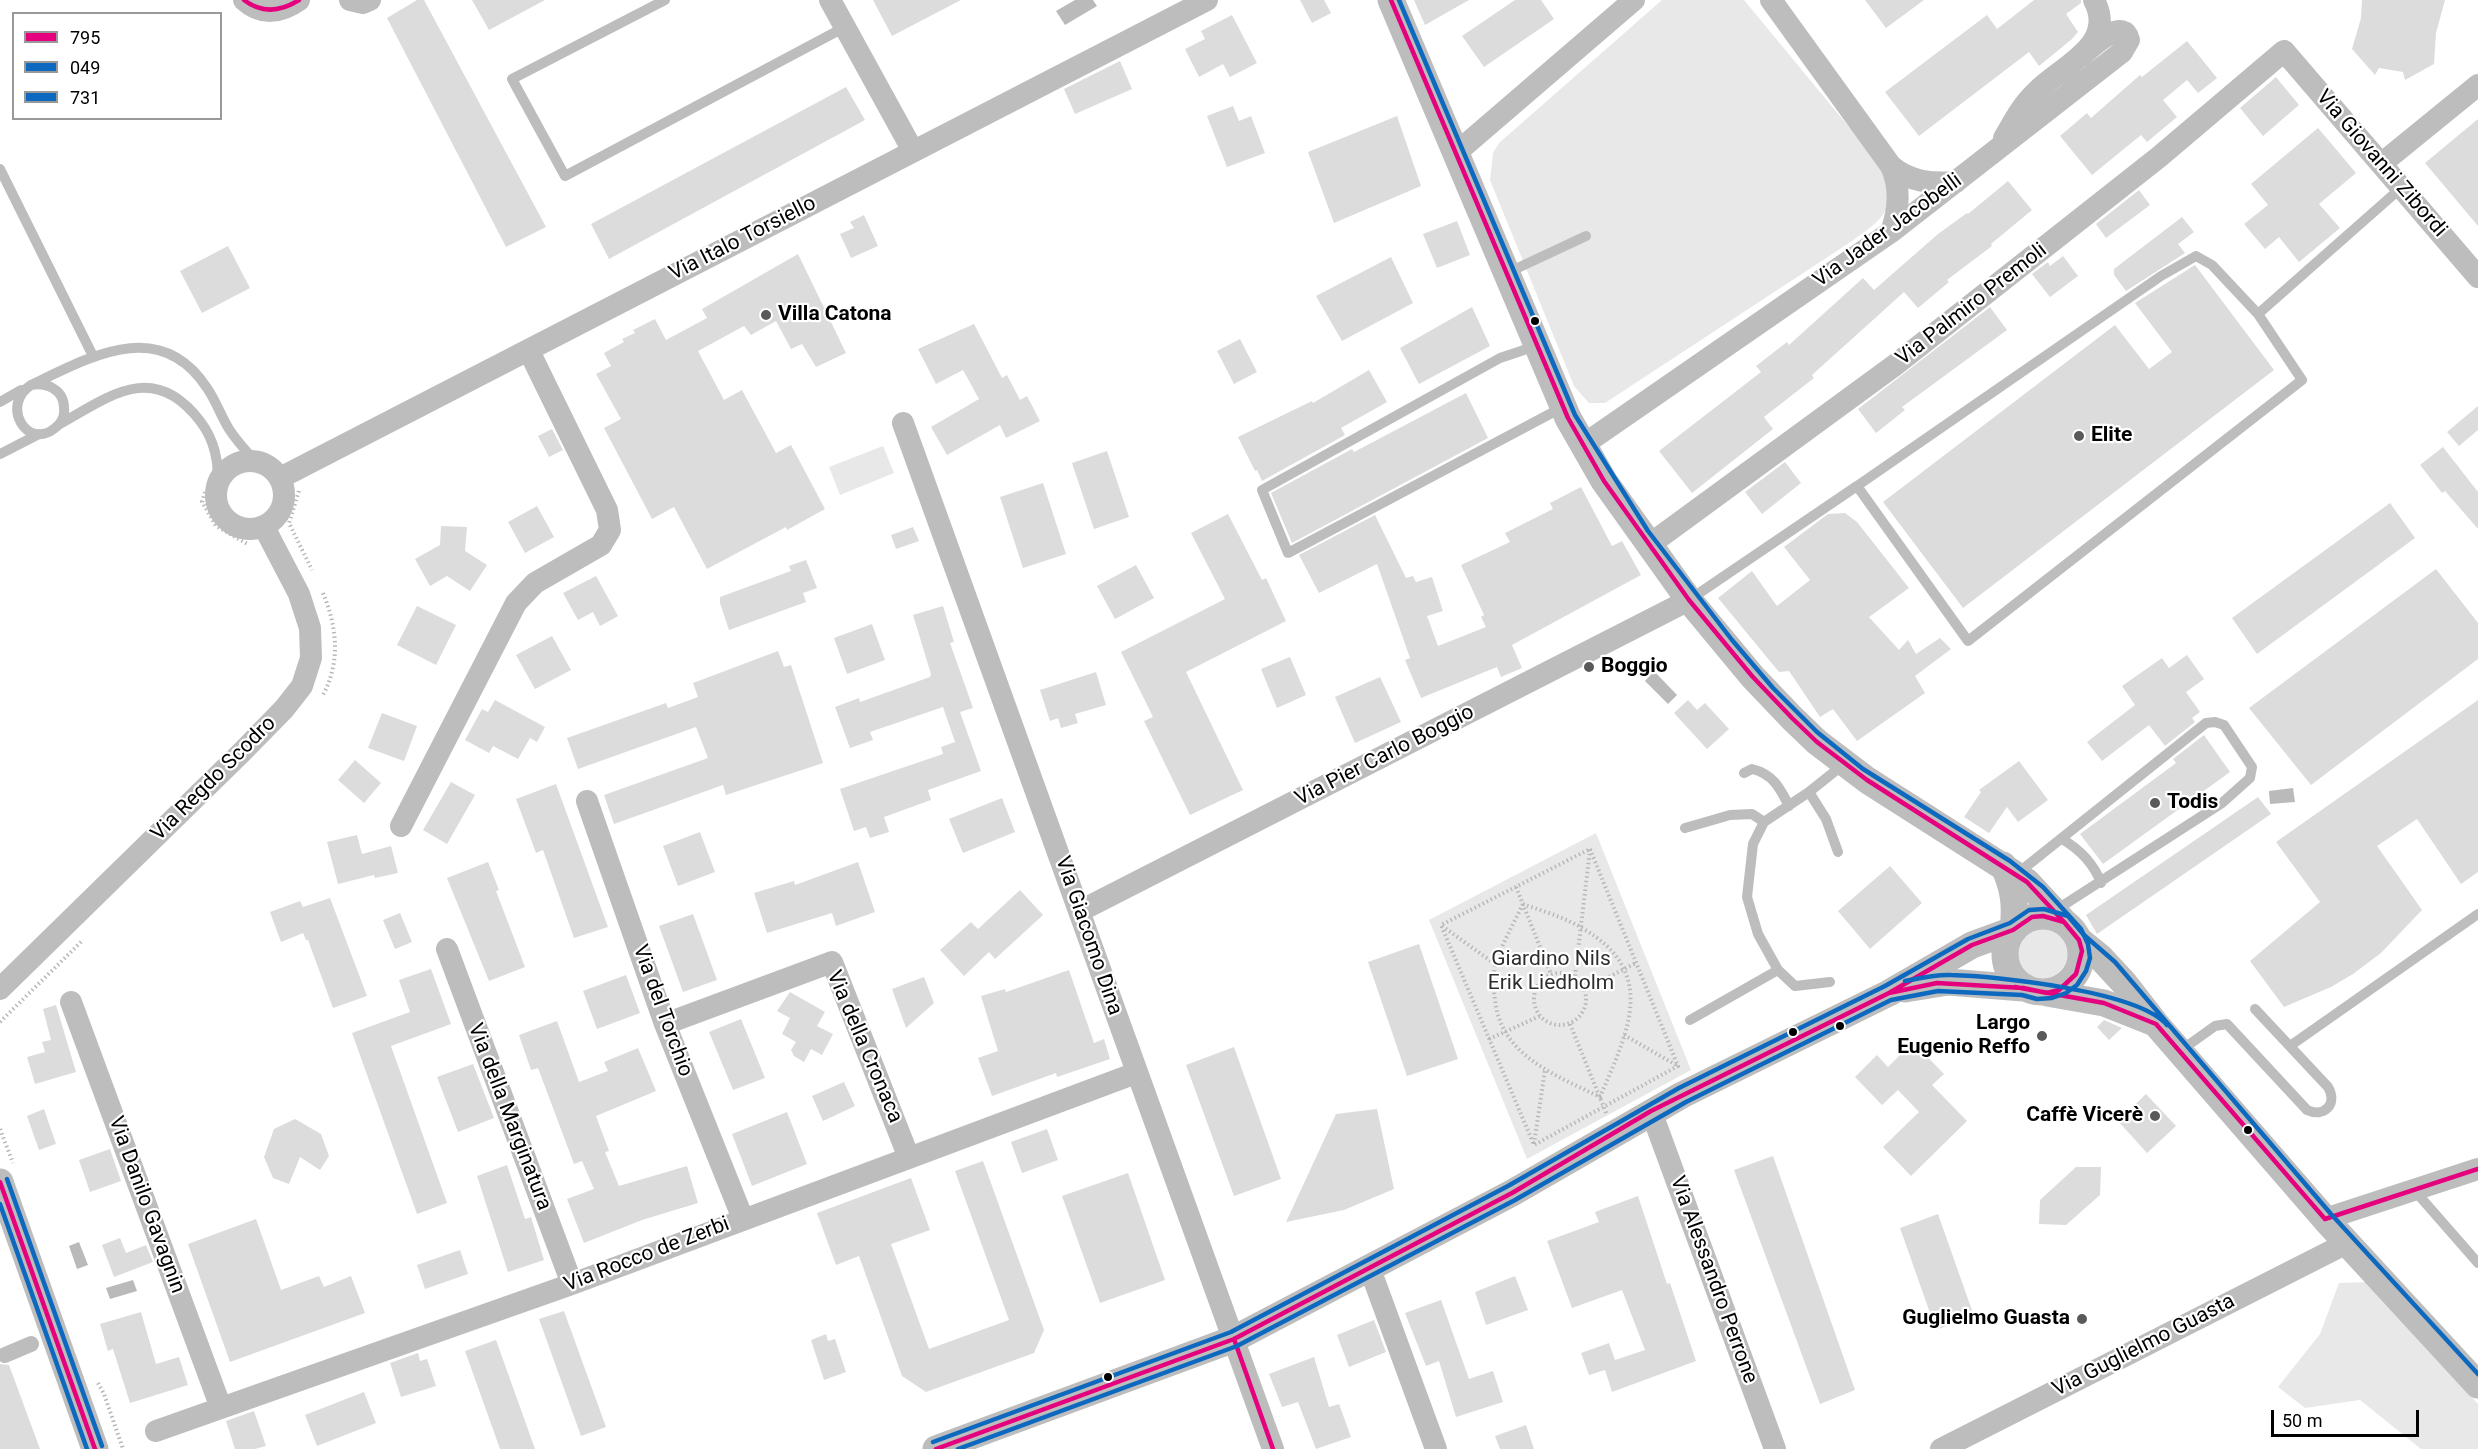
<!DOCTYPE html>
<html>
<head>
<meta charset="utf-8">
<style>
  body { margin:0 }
  #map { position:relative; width:2478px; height:1449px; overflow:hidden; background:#fff; font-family:Roboto,sans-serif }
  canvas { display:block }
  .legend { position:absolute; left:12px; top:12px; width:210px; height:108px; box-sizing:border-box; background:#fff; border:2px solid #999; margin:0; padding:8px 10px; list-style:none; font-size:18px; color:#000 }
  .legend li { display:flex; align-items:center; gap:12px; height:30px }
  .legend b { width:30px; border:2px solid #999 }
  .scale { position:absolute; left:2271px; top:1410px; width:148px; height:27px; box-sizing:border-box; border:3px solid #000; border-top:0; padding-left:8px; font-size:18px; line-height:21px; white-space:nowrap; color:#000; -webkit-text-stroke:4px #fff; paint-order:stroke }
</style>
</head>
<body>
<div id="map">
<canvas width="2478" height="1449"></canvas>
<ul class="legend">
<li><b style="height:8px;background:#e5007d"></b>795</li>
<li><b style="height:8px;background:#0c69bf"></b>049</li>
<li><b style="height:8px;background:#0c69bf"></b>731</li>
</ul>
<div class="scale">50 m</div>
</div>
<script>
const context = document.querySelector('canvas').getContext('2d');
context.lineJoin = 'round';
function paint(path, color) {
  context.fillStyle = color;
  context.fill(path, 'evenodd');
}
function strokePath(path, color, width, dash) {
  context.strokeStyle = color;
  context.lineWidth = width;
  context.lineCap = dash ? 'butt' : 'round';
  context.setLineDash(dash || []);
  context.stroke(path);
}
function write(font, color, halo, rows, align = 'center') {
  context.font = font + ' Roboto,sans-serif';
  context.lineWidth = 4.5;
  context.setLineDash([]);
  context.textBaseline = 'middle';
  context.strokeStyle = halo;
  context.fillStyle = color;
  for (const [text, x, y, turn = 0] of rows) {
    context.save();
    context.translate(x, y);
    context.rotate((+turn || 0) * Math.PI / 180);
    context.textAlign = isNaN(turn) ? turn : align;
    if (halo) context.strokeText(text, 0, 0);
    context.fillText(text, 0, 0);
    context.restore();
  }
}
paint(new Path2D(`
  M1662 0H1744L1882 167C1884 175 1890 186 1890 194 1890 218 1865 231 1849 243L1605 403H1589L1574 386 1490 180 1493 153 1499 143Z
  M883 446 894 473 840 495 829 467Z
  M1596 833 1691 1070 1527 1159 1429 920Z
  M2010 951a29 29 0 1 1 58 0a29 29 0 1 1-58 0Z
  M2366 1282 2478 1404V1449H2421L2360 1400 2305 1408 2278 1387 2320 1334 2339 1283Z`), '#e8e8e8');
paint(new Path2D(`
  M1075 0H1093L1097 6 1065 25 1056 11Z
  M1654 671 1677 695 1668 704 1645 681Z
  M2293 788 2295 802 2270 804 2269 791Z
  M79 1242 88 1265 77 1269 69 1246Z
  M133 1280 137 1291 110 1299 106 1288Z`), '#bababa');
paint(new Path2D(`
  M417 0H424L546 227 506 247 387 18Z
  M472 0H545L489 30Z
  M873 0H961L892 36Z
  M1300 0H1324L1331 13 1312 23Z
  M1414 0H1469L1425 25Z
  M1515 0H1541L1554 19 1484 67 1462 36Z
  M1865 0H1924L1886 28Z
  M2034 0H2081V3L2066 14 2078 32 2072 39 2039 66 2029 52 1919 136 1885 92 1987 15 1997 29Z
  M2362 0H2445L2436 33 2434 64 2405 80 2403 72 2379 68 2375 75 2352 49 2361 18Z
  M1232 15 1257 63 1230 77 1223 64 1199 77 1185 49 1205 39 1201 31Z
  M2187 41 2217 78 2198 93 2187 80 2163 100 2177 117 2147 142 2141 135 2092 175 2060 136 2087 113 2091 118 2140 75 2142 77Z
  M1120 61 1132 89 1075 114 1064 89Z
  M2276 77 2299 105 2263 136 2240 108Z
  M846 87 865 120 609 259 591 224Z
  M1233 106 1239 121 1251 116 1265 153 1227 167 1207 116Z
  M1397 116 1421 186 1334 223 1308 152Z
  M2478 119V226L2425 163Z
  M2318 128 2356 173 2319 204 2340 228 2299 262 2279 237 2265 249 2244 224 2268 205 2251 184Z
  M2008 181 2032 210 1991 244 1992 246 1947 280 1949 282 1918 308 1904 292 1812 375 1814 378 1764 417 1773 429 1692 493 1659 451 1761 372 1756 366 1787 342 1789 345 1863 278 1874 290 1938 234 1967 213 1968 214Z
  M2139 190 2150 205 2106 238 2096 224Z
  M864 215 878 246 851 258 840 234 854 228 850 222Z
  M2182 217 2194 232 2178 244 2185 253 2126 291 2114 275V269Z
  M1457 221 1470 255 1437 268 1423 234Z
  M228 246 250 288 202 313 180 271Z
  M798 254 846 353 816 367 802 344 791 349 776 321 751 335 744 326 698 351 724 400 742 390 776 453 791 445 825 509 787 530 786 527 707 569 674 507 652 519 604 428 621 419 596 374 611 366 604 353 624 342 622 339 635 333 633 330 655 319 666 340 707 318 702 309Z
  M2063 256 2078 276 2050 297 2032 274 2048 262 2050 266Z
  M1391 257 1413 303 1342 341 1316 296Z
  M2195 265 2274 370 1963 608 1883 502 2115 325 2149 369 2172 352 2135 303Z
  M1472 307 1490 346 1419 384 1400 348Z
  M1990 307 2007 330 1902 407 1905 410 1876 433 1858 409Z
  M974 324 1002 378 1007 375 1020 400 1027 396 1040 421 1006 438 1000 425 947 455 931 427 979 399 963 370 936 384 918 349Z
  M1240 339 1257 372 1234 384 1217 351Z
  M1369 370 1387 402 1341 428 1345 435 1262 481 1257 470 1255 471 1238 437 1312 401 1313 403Z
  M1466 393 1488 438 1292 543 1271 493 1352 449 1354 452Z
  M2478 406V430L2459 446 2447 432Z
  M552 429 563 450 549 457 538 436Z
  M2443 447 2478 492V529L2445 491 2442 493 2420 465Z
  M1107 451 1129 517 1094 529 1072 463Z
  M1785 462 1801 483 1762 514 1745 492Z
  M1043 483 1066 554 1023 568 1000 497Z
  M1581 487 1612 546 1622 541 1641 575 1512 645 1522 668 1501 677 1497 667 1421 698 1405 660 1410 658 1377 564 1319 593 1299 555 1375 515 1406 578 1413 576 1416 582 1432 577 1443 611 1427 616 1438 646 1486 627 1481 617 1484 615 1461 565 1510 542 1505 533 1553 509 1550 503Z
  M2390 503 2415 538 2257 654 2232 618Z
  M537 506 554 537 525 553 508 522Z
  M1845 513 1857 522 1909 588 1869 617 1899 650 1908 640 1916 654 1940 638 1951 649 1915 676 1925 693 1857 741 1833 709 1820 717 1789 671 1779 672 1718 598 1752 571 1777 606 1810 580 1784 547 1828 514Z
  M1228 514 1262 580 1266 578 1286 621 1186 672 1243 790 1190 815 1144 721 1153 717 1121 652 1225 599 1191 533Z
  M441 526 467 527 465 551 487 565 470 591 447 576 430 586 415 559 440 545Z
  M913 527 919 541 896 549 891 535Z
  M806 560 817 588 803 593 806 602 729 630 720 603V597L791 571 789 566Z
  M1136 565 1154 598 1115 619 1097 586Z
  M2436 569 2478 623V659L2311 785 2249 708Z
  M596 576 618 616 600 626 593 612 578 620 563 593Z
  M417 606 456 625 436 665 397 645Z
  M943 606 954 642 950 643 973 708 960 712 981 771 928 790 931 800 884 817 889 832 870 838 866 827 854 831 840 789 943 754 941 747 955 742 943 707 870 732 873 740 850 748 835 707 859 698 860 702 930 677 931 674 913 615Z
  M872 624 885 660 847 674 834 638Z
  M552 636 571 670 535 689 516 655Z
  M778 651 784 667 791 665 823 763 726 795 723 785 614 824 604 795 708 758 696 727 578 769 567 738 666 703 668 708 698 697 693 683Z
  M2187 655 2204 679 2186 692 2200 712 2192 718 2195 722 2165 746 2149 725 2102 761 2087 742 2135 705 2122 686 2162 658 2169 668Z
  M1290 657 1306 695 1277 708 1261 669Z
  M1096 672 1106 705 1075 714 1078 723 1061 728 1058 718 1050 721 1040 690Z
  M1380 677 1401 722 1355 743 1335 697Z
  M495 700 545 727 537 742 530 738 518 759 493 746 489 753 465 740 482 709 488 712Z
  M1688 700 1697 710 1705 703 1729 729 1707 749 1674 713Z
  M2478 700V872L2461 884 2417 819 2377 846 2422 910 2381 953 2353 974 2331 987 2284 1007 2250 961 2320 902 2276 842Z
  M382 713 417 726 404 761 368 748Z
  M2204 735 2230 772 2103 864 2080 834 2176 763 2173 759Z
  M355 760 381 783 364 803 338 780Z
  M2019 761 2048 800 2018 822 2007 807 1989 833 1964 817 1981 792 1979 790Z
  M451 782 475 795 447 844 423 830Z
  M556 784 608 927 574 938 543 850 536 853 516 799Z
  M2258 797 2271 814 2097 934 2086 915Z
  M1002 798 1015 832 963 853 949 819Z
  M700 832 715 872 678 886 663 846Z
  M357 835 362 854 391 846 398 873 375 878 374 875 338 884 327 842Z
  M488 862 499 890 496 891 525 967 489 981 447 878Z
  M858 862 875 912 836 926 832 913 767 933 754 893 794 881 795 885Z
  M1890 866 1922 903 1870 949 1838 911Z
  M1020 890 1043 915 995 959 989 952 964 976 940 950 971 922 978 929Z
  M330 898 367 996 333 1008 308 940H306L303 933 281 942 270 912 300 901 303 907Z
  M400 913 412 942 395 949 383 920Z
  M693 914 717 980 683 992 659 926Z
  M1419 944 1458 1059 1407 1076 1368 962Z
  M431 969 451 1024 391 1046 447 1203 417 1214 352 1033 410 1012 399 980Z
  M1069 970 1094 1043 1104 1039 1110 1059 1057 1077 1056 1073 992 1096 978 1058 998 1051 981 996 1005 989 1006 992Z
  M626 975 640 1013 597 1029 583 991Z
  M924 977 934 1003 906 1028 892 989Z
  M790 992 825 1012 817 1026 833 1034 822 1055 811 1049 804 1062 794 1056 791 1050 796 1042 782 1034 790 1018 777 1011Z
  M56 1005 76 1072 35 1084 27 1057 45 1052 42 1042 51 1040 43 1009Z
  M741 1019 765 1078 733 1090 709 1032Z
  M2104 1020 2122 1028 2109 1040 2097 1027Z
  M557 1021 579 1082 608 1071 604 1062 638 1048 656 1091 596 1116 609 1151 605 1152 619 1186 687 1166 698 1203 642 1220 584 1243 567 1199 594 1189 582 1161 574 1164 538 1068 531 1070 519 1035Z
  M1913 1042 1944 1074 1932 1085 1967 1121 1911 1176 1883 1147 1919 1112 1898 1090 1882 1105 1855 1077 1877 1055 1888 1067Z
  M1234 1047 1281 1179 1234 1196 1186 1065Z
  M473 1064 494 1118 458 1132 437 1077Z
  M844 1082 855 1106 823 1121 812 1096Z
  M2146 1094 2176 1126 2147 1153 2118 1121Z
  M44 1109 56 1144 39 1150 27 1116Z
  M1377 1109 1394 1189 1344 1210 1286 1222 1336 1114Z
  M787 1112 807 1164 752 1186 732 1134Z
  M295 1119 321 1134 329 1156 320 1170 300 1157 289 1184 273 1178 264 1157 274 1129Z
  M1047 1129 1058 1160 1022 1173 1011 1142Z
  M110 1149 121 1181 90 1192 79 1160Z
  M1773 1156 1855 1390 1820 1404 1734 1170Z
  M983 1161 1044 1330 1034 1353 926 1392 902 1376 859 1256 836 1265 817 1213 911 1178 930 1230 891 1244 929 1349 1009 1320 955 1171Z
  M507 1165 525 1219 531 1217 544 1260 508 1272 477 1176Z
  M2076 1167H2101L2100 1195 2066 1225 2039 1224 2040 1200Z
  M1128 1173 1165 1280 1100 1303 1062 1196Z
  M1638 1196 1667 1284 1670 1283 1696 1361 1612 1392 1605 1370 1589 1375 1581 1353 1609 1343 1615 1360 1645 1350 1622 1290 1572 1308 1547 1241 1599 1222 1595 1212Z
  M1938 1214 1974 1316 1936 1330 1900 1228Z
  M256 1219 281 1290 319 1276 324 1287 351 1276 365 1313 230 1362 188 1244Z
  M120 1238 126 1253 146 1245 153 1262 114 1277 102 1245Z
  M460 1250 468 1274 425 1289 417 1265Z
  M1515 1276 1528 1310 1486 1325 1475 1292Z
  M1441 1300 1469 1379 1493 1371 1503 1402 1456 1417 1439 1361 1426 1366 1405 1313Z
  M564 1311 606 1427 581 1436 539 1319Z
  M141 1312 156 1364 179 1357 188 1385 130 1403 113 1349 108 1351 100 1324Z
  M1374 1320 1386 1352 1349 1367 1337 1335Z
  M826 1334 828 1341 835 1339 846 1372 824 1380 811 1340Z
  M496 1340 535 1449H500L465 1351Z
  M418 1353 420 1361 427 1359 436 1386 401 1397 390 1363Z
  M1314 1357 1329 1407 1339 1404 1351 1437 1316 1449 1298 1402 1282 1407 1269 1374Z
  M0 1364 9 1365 40 1449H0Z
  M364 1392 376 1423 317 1446 305 1415Z
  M254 1411 266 1446 255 1449H235L226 1421Z
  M1526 1425 1534 1449H1500L1495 1436Z`), '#dcdcdc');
strokePath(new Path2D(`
  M299 491 289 523 312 570
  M205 492 202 502 216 526 249 545
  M323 593C337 627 341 661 323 695
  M1590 849 1678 1066 1534 1145 1441 925Z
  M1516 887 1551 974
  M1523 904C1542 911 1564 917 1582 928 1660 973 1627 1033 1600 1097 1555 1075 1500 1055 1495 999 1493 988 1493 973 1496 962 1503 942 1514 923 1523 904Z
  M1442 926 1495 964
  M1534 999a26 26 0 1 1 52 0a26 26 0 1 1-52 0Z
  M1575 976 1590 850
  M1585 989 1636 963
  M0 1022 83 940
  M1570 1024 1607 1115
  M1624 1035 1678 1066
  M1489 1039 1540 1016
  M0 1129 13 1163
  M1534 1144 1545 1070
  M98 1383 104 1394 123 1449`), '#b8b8b8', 4, [1.5, 3]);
strokePath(new Path2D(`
  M665 0 512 79 565 176 845 27
  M0 169 93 356
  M1507 273 1586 236
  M2258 314 2212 265 2196 256 2161 276 1857 486 1968 641 2302 380 2258 314 2402 187
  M1536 346 1500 358 1262 490 1288 553 1563 407
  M31 385C47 382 64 390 64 408 65 416 62 423 55 428 27 451 0 405 31 385 90 357 160 316 207 388 216 401 221 416 229 429 236 440 246 451 255 461
  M0 402 21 390
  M60 424C111 395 154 361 200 421 214 439 220 463 217 486
  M0 454 39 434
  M1689 600 1857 486
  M1744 773 1752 769C1773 774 1780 788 1789 806
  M1809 792 1826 819 1838 852
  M1685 828 1730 815 1752 814 1764 822
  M2062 839C2079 849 2094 864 2101 883
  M2018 873 2206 723 2215 722 2224 725 2252 767 2250 778 2222 803 2056 910
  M1830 982 1795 986 1778 970 1758 934 1747 897 1753 844 1764 822 1809 792 1844 764
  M1690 1020 1778 970
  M2290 1046 2478 914
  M2180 1051 2215 1026 2227 1024 2307 1110C2324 1118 2338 1104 2328 1087L2255 1009
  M2415 1191 2478 1263`), '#bdbdbd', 10);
strokePath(new Path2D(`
  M5 1355 31 1344`), '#bdbdbd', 16);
strokePath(new Path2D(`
  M244 0C261 16 281 13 299 0
  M350 0 363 3 370 0
  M830 0 913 151
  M1771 0 1891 166C1910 182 1932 184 1956 182
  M2004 138C2014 121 2022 105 2036 92 2061 66 2118 45 2094 0
  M1456 153 1634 0
  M2381 164 2478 85
  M1891 166C1901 188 1899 210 1891 232
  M903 423 1273 1449
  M1583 445 1891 232 2122 52 2129 40C2123 15 2090 49 2080 57
  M216 495a34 34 0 1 1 68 0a34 34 0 1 1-68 0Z
  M280 478 1207 0
  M1649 545 1895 365 2159 157 2284 51 2478 277
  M587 801 665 1024 743 1219
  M401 826 516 603 535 583 601 545 610 530 607 510 529 351
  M1080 911 1689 600
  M447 949 572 1284
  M0 989 241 753 284 709 302 686 311 658 310 628 299 594 264 527
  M71 1002 221 1408
  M665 1024 832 962 909 1158
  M1651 1111 1775 1449
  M2325 1219 2478 1169
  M1370 1269 1436 1449
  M156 1431 572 1284 1136 1073
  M1941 1449 2347 1243`), '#bdbdbd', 22);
strokePath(new Path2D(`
  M1391 0 1568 418 1604 481 1689 600 1752 676 1792 718 1817 742 1867 780 2027 882 2064 922
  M2003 865C2014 888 2016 905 2013 930
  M2005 954a38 38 0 1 1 76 0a38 38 0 1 1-76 0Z
  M2079 940 2100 957 2125 984 2156 1024 2325 1219 2478 1385
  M1905 989 1948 982 2023 988
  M2047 993 2104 1003 2152 1022
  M0 1182 95 1449
  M936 1449 1234 1339 1512 1193 1682 1095 1889 993 1972 945 2013 930`), '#bdbdbd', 27);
strokePath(new Path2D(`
  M244 0C262 14 280 12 299 0
  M1391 0 1568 418 1604 481 1689 600 1752 676 1792 718 1817 742 1867 780 2027 882 2064 922
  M2043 916 2064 922 2079 940 2082 951 2076 974 2059 990 2047 993 2023 988 1937 983 1889 993 1972 945 2013 930 2032 917Z
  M2015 987 2104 1003 2156 1024 2325 1219
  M0 1182 95 1449
  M2325 1219 2478 1169
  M1234 1339 1273 1449
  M936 1449 1234 1339 1512 1193 1651 1111 1889 993`), '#e5007d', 4.5);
strokePath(new Path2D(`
  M0 1204 87 1449
  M958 1449 1237 1346 1515 1200 1686 1102 1891 1000 1938 991 2022 995 2037 999 2052 998 2066 993 2077 985 2086 971 2090 958 2088 944 2081 929 2043 887 2010 861 1863 769 1817 732 1773 688 1732 640 1648 531 1575 415 1399 0`), '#0c69bf', 4.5);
strokePath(new Path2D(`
  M1905 981C1920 978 1936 974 1951 975 1996 976 2138 991 2167 1025
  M7 1179 102 1446
  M933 1442 1231 1332 1508 1186 1679 1088 1885 986 1968 939 2010 923 2029 910 2044 909 2068 916 2084 935 2115 962 2331 1214 2478 1374`), '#0c69bf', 4.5);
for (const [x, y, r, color] of [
  [766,315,6,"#595959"],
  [1535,321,5,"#000"],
  [2079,436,6,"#595959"],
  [1589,667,6,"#595959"],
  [2155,803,6,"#595959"],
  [1840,1026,5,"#000"],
  [1793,1032,5,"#000"],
  [2042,1036,6,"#595959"],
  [2155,1116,6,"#595959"],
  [2248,1130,5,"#000"],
  [2082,1319,6,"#595959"],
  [1108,1377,5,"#000"]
]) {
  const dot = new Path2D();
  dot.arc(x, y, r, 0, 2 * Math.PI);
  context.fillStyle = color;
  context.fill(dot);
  strokePath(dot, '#fff', 2);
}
write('21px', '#000', '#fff', [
  ["Via Giovanni Zibordi",2381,164,49],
  ["Via Jader Jacobelli",1888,231,-36],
  ["Via Italo Torsiello",743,239,-27],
  ["Via Palmiro Premoli",1972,305,-38],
  ["Via Pier Carlo Boggio",1385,756,-27],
  ["Via Regdo Scodro",214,779,-45],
  ["Via Giacomo Dina",1088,936,71],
  ["Via del Torchio",662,1011,70],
  ["Via della Cronaca",864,1047,67],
  ["Via della Marginatura",509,1117,69],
  ["Via Danilo Gavagnin",146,1205,70],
  ["Via Rocco de Zerbi",647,1255,-21],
  ["Via Alessandro Perrone",1713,1280,70],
  ["Via Guglielmo Guasta",2144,1346,-27]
]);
write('bold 21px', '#000', '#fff', [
  ["Villa Catona",778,315],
  ["Elite",2091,436],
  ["Boggio",1601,667],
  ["Todis",2167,803],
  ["Largo",2030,1024,"right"],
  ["Eugenio Reffo",2030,1048,"right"],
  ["Caffè Vicerè",2143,1116,"right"],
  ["Guglielmo Guasta",2070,1319,"right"]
], 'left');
write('21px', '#2d2d2d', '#fff', [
  ["Giardino Nils",1551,960],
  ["Erik Liedholm",1551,984]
]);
</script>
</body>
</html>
